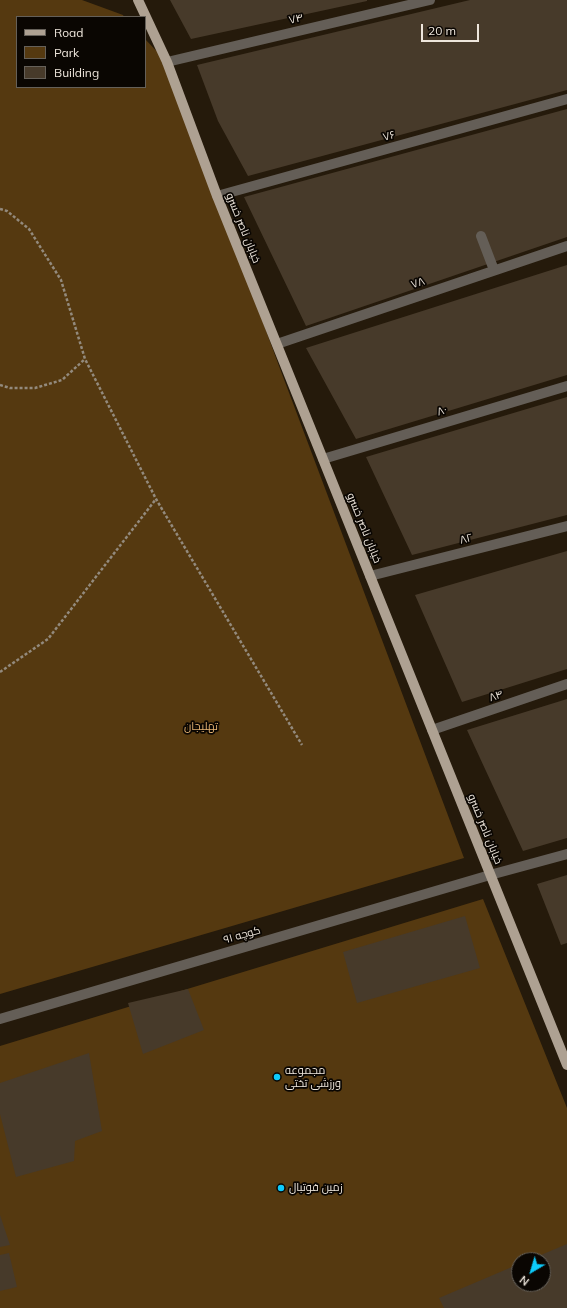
<!DOCTYPE html>
<html>
<head>
<meta charset="utf-8">
<style>
  body { margin:0 }
  #map { position:relative; width:567px; height:1308px; overflow:hidden; background:#251a0b; font-family:Mulish,sans-serif }
  canvas { display:block }
  .legend { position:absolute; left:16px; top:16px; width:130px; height:72px; box-sizing:border-box; background:#0a0602; border:1px solid #656059; margin:0; padding:5px 7px; list-style:none; font-size:12px; color:#eee6dc }
  .legend li { display:flex; align-items:center; gap:8px; height:20px }
  .legend b { width:20px; border:1px solid #656059 }
  .north { position:absolute; left:511px; top:1252px; width:40px; height:40px; box-sizing:border-box; background:#0a0602; border:1px solid #656059; border-radius:50%; rotate:218deg; font-size:11px; font-weight:700; line-height:16px; text-align:center; color:#eee6dc }
  .north::after { content:''; display:block; margin:auto; width:14px; height:18px; background:#0dcafa; clip-path:polygon(50% 0,100% 100%,50% 72%,0 100%) }
  .scale { position:absolute; left:421px; top:24px; width:58px; height:18px; box-sizing:border-box; border:2px solid #eee6dc; border-top:0; padding-left:5px; font-size:12px; line-height:14px; white-space:nowrap; color:#eee6dc; -webkit-text-stroke:3px #0a0602; paint-order:stroke }
</style>
</head>
<body>
<div id="map">
<canvas width="567" height="1308"></canvas>
<ul class="legend">
<li><b style="height:5px;background:#aea192"></b>Road</li>
<li><b style="height:11px;background:#553910"></b>Park</li>
<li><b style="height:11px;background:#473a2a"></b>Building</li>
</ul>
<div class="north">N</div>
<div class="scale">20 m</div>
</div>
<script>
const context = document.querySelector('canvas').getContext('2d');
context.lineJoin = 'round';
function paint(path, color) {
  context.fillStyle = color;
  context.fill(path, 'evenodd');
}
function strokePath(path, color, width, dash) {
  context.strokeStyle = color;
  context.lineWidth = width;
  context.lineCap = dash ? 'butt' : 'round';
  context.setLineDash(dash || []);
  context.stroke(path);
}
function write(font, color, halo, rows, align = 'center') {
  context.font = font + ' Mulish,Cairo,sans-serif';
  context.lineWidth = 3.5;
  context.setLineDash([]);
  context.textBaseline = 'middle';
  context.strokeStyle = halo;
  context.fillStyle = color;
  for (const [text, x, y, turn = 0] of rows) {
    context.save();
    context.translate(x, y);
    context.rotate((+turn || 0) * Math.PI / 180);
    context.textAlign = isNaN(turn) ? turn : align;
    if (halo) context.strokeText(text, 0, 0);
    context.fillText(text, 0, 0);
    context.restore();
  }
}
paint(new Path2D(`
  M0 0H82L123 15 124 17H17V87H145V39L167 62 279 366 464 858 0 994Z
  M483 899 567 1108V1308H0V1046ZM519 1260H543V1284H519Z`), '#553910');
paint(new Path2D(`
  M170 0H367V1L191 39Z
  M470 0H567V90L248 176 218 121 197 65Z
  M567 109V237L306 326 244 197Z
  M567 265V375L356 439 306 348Z
  M567 397V515L412 555 366 457Z
  M567 551V669L462 702 415 595Z
  M567 699V838L523 851 467 730Z
  M567 875V943L561 945 537 884Z
  M465 916 480 968 357 1003 343 952Z
  M188 989 204 1030 143 1054 128 1003Z
  M89 1053 102 1131 75 1141 74 1161 16 1177 0 1114V1083Z
  M0 1215 10 1245 0 1247Z
  M567 1244V1308H444L439 1298 519 1264V1284H543V1260H529Z
  M9 1253 17 1287 0 1291V1255Z`), '#473a2a');
strokePath(new Path2D(`
  M0 209 7 211 29 229 61 280 85 359 156 499 302 745
  M0 385 10 388H35L62 380 85 359
  M0 672 48 639 156 499`), '#938a7d', 2.5, [3, 2]);
strokePath(new Path2D(`
  M167 62 430 0
  M217 196 567 99
  M481 236 494 270
  M277 344 567 246
  M323 459 567 386
  M370 576 567 526
  M432 730 567 684
  M0 1019 490 875 567 854`), '#645e57', 10);
strokePath(new Path2D(`
  M138 0 167 62 217 196 567 1065`), '#aea192', 10);
for (const [x, y, r, color] of [
  [277,1077,4,"#0dcafa"],
  [281,1188,4,"#0dcafa"]
]) {
  const dot = new Path2D();
  dot.arc(x, y, r, 0, 2 * Math.PI);
  context.fillStyle = color;
  context.fill(dot);
  strokePath(dot, '#0a0602', 1.5);
}
write('11px', '#eee6dc', '#0a0602', [
  ["۷۴",296,19,-13],
  ["۷۶",389,136,-15],
  ["خیابان ناصر خسرو",243,228,68],
  ["۷۸",418,283,-19],
  ["۸۰",442,411,-16],
  ["خیابان ناصر خسرو",364,528,68],
  ["۸۲",466,539,-14],
  ["۸۴",496,696,-19],
  ["خیابان ناصر خسرو",485,829,68],
  ["کوچه ۹۱",242,935,-16]
]);
write('11px', '#e6b473', '#0a0602', [
  ["تهلیجان",201,727]
]);
write('11px', '#eee6dc', '#0a0602', [
  ["مجموعه",285,1071],
  ["ورزشی تختی",285,1084],
  ["زمین فوتبال",289,1188]
], 'left');
</script>
</body>
</html>
